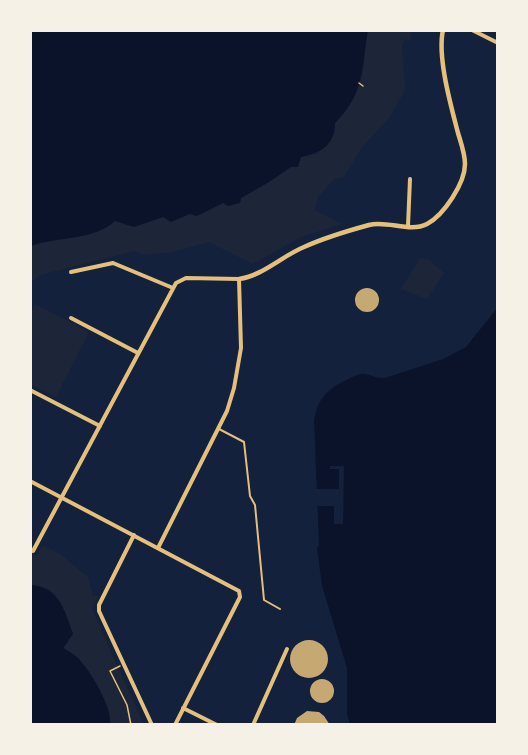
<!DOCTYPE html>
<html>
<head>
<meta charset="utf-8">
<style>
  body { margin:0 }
  #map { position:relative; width:528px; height:755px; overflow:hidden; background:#14213d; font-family:"Public Sans",sans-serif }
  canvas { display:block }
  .frame { position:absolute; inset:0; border:32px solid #f6f1e7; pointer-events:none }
</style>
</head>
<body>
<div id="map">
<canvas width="528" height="755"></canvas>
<div class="frame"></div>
</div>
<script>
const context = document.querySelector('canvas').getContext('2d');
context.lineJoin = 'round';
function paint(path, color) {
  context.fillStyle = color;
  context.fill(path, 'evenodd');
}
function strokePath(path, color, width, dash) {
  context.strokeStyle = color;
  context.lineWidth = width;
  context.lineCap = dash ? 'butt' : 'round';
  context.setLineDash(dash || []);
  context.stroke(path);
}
paint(new Path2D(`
  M368 30H411L410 41 404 39 402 48 405 90 390 117 362 147 343 178 334 179 318 197 315 210 342 224 301 237 253 264 209 242 173 252 143 255 134 251 44 274 30 282V246C56 237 95 240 115 221L134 227 163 217 190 214 197 216 223 203H240L241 198 269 182 301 157 317 154 335 132V123C366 91 361 70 368 30Z
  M420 258 429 260 444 273 427 299 401 289Z
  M35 304 89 332 56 397 30 384V314Z
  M42 545 60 554 88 577 93 596H98L92 609 144 725H110C113 709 93 675 82 663 77 656 70 652 63 648L68 642C64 615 65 586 30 585V551L37 556Z`), '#1d2539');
paint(new Path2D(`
  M30 30H368C361 70 366 91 335 123 335 145 321 153 301 157L298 167H291L269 182 241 198 240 203 228 206 223 203 197 216 190 214 171 222 163 217 134 227 115 221C95 240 56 237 30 246Z
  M498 307V725H350L347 714V668L322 586 317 548 319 545 314 421C317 401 326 390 344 381 349 379 355 375 361 374 369 373 376 379 385 378L443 359 466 347Z
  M30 585C59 586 65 611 73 634L63 648C69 651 75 655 79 659 91 672 113 709 110 725H30Z`), '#0b132b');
paint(new Path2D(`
  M330 466H344L343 524H334V506H315L316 489H339V469H330Z`), '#14213d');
paint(new Path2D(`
  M355 300a12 12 0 1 1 24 0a12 12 0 1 1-24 0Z
  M290 659a19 19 0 1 1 38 0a19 19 0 1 1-38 0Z
  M310 691a12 12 0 1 1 24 0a12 12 0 1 1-24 0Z
  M307 711 319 712 324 716 330 725H294L297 718Z`), '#c6a872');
strokePath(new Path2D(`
  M359 83 363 86
  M120 666 110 671 127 705 131 725`), '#e5c07b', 1.5);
strokePath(new Path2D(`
  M219 429 244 442 250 496 255 505 264 600 280 609`), '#e5c07b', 2);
strokePath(new Path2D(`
  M472 30 498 43
  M408 226 410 179
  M71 272 113 263 173 288
  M71 318 138 353
  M30 390 100 426
  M30 481 239 591 240 597 175 725
  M134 535 99 605V611L152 725
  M33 551 176 283 186 278 239 279 241 348 234 388 227 411 158 548
  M183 708 217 725
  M253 725 287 649`), '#e5c07b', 4);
strokePath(new Path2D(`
  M239 279C262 276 282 256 304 247 324 238 347 231 369 225 387 220 410 233 427 224 444 215 465 183 465 164 465 154 461 143 458 133 451 106 437 57 443 30`), '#e5c07b', 4.5);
</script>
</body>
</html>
